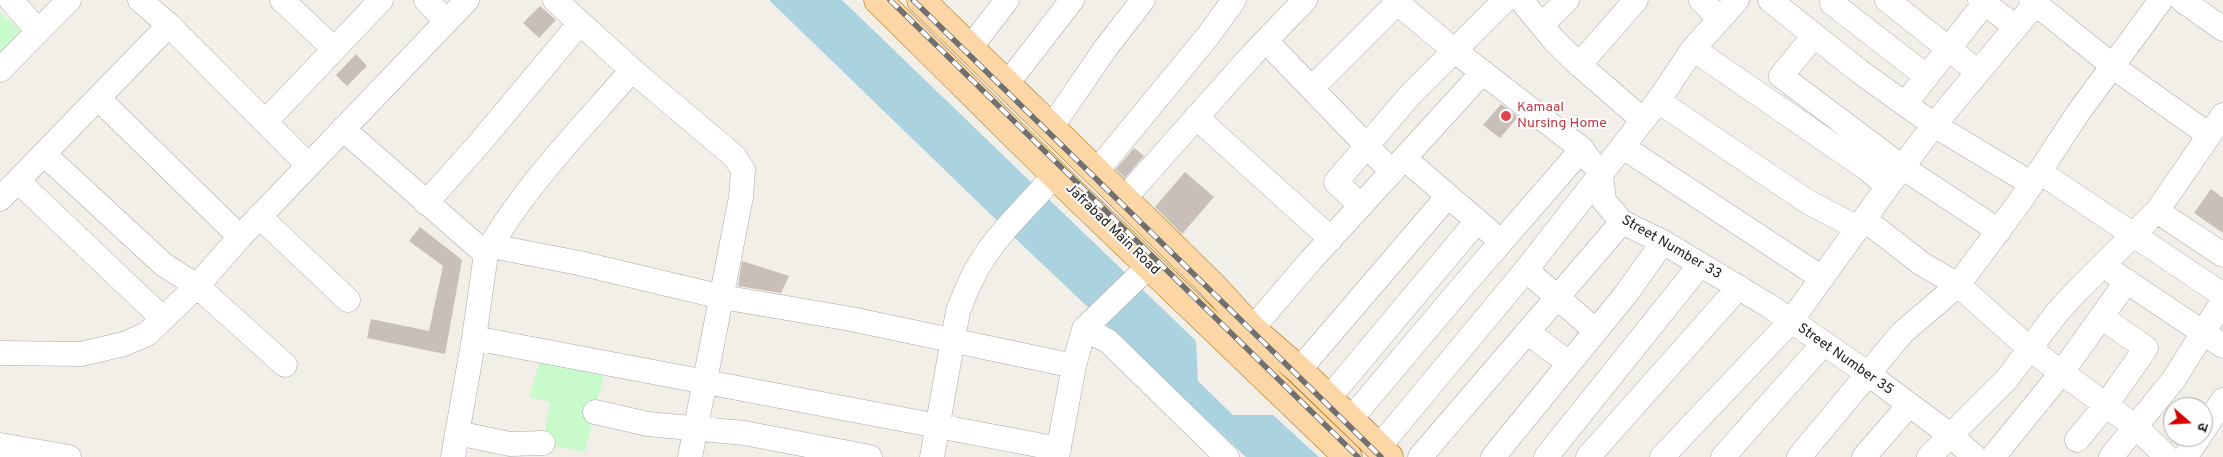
<!DOCTYPE html>
<html>
<head>
<meta charset="utf-8">
<style>
  body { margin:0 }
  #map { position:relative; width:2223px; height:457px; overflow:hidden; background:#f2efe9; font-family:Overpass,"Noto Sans Devanagari",sans-serif }
  canvas { display:block }
  .north { position:absolute; left:2163px; top:397px; width:50px; height:50px; box-sizing:border-box; background:#fff; border:1px solid #a7a7a7; border-radius:50%; rotate:109deg; font-size:14px; font-weight:700; line-height:20px; text-align:center; color:#222 }
  .north::after { content:''; display:block; margin:auto; width:18px; height:22px; background:#d40000; clip-path:polygon(50% 0,100% 100%,50% 72%,0 100%) }
</style>
</head>
<body>
<div id="map">
<canvas width="2223" height="457"></canvas>
<div class="north">उ</div>
</div>
<script>
const context = document.querySelector('canvas').getContext('2d');
context.lineJoin = 'round';
function paint(path, color) {
  context.fillStyle = color;
  context.fill(path, 'evenodd');
}
function strokePath(path, color, width, dash) {
  context.strokeStyle = color;
  context.lineWidth = width;
  context.lineCap = dash ? 'butt' : 'round';
  context.setLineDash(dash || []);
  context.stroke(path);
}
function write(font, color, halo, rows, align = 'center') {
  context.font = font + ' Overpass,sans-serif';
  context.lineWidth = 4;
  context.setLineDash([]);
  context.textBaseline = 'middle';
  context.strokeStyle = halo;
  context.fillStyle = color;
  for (const [text, x, y, turn = 0] of rows) {
    context.save();
    context.translate(x, y);
    context.rotate((+turn || 0) * Math.PI / 180);
    context.textAlign = isNaN(turn) ? turn : align;
    if (halo) context.strokeText(text, 0, 0);
    context.fillText(text, 0, 0);
    context.restore();
  }
}
paint(new Path2D(`
  M0 12 22 33 0 54Z
  M540 361 604 374 585 452 543 443 550 402 529 397Z`), '#c8facc');
paint(new Path2D(`
  M769 0H842L1196 341 1198 381 1233 415H1273L1319 457H1246L1017 240Z`), '#aad3df');
paint(new Path2D(`
  M540 6 556 20 539 38 523 23Z
  M356 54 367 66 347 86 336 75Z
  M1501 104 1518 117 1500 138 1483 125Z
  M1134 148 1144 156 1125 178 1116 169Z
  M1185 172 1214 197 1182 234 1155 207Z
  M2211 189 2223 198V233L2194 213Z
  M420 227 462 260 445 354 367 338 371 319 429 331 443 266 409 241Z
  M742 261 789 276 781 293 738 286Z`), '#c7bfb8');
const minor = new Path2D(`
  M11 0 38 31
  M140 0 169 25 308 165
  M282 0 333 48
  M426 0 446 21
  M555 0 632 70 735 157 743 170 741 197 690 457
  M1394 0 1455 51 1582 149 1591 162
  M1521 0 1553 39 1575 61 1643 120
  M1701 0 1719 18
  M1770 0 1859 71 1934 125 2032 184
  M1887 0 1978 72
  M1980 0 2016 27
  M2031 0 2123 74 2209 135
  M2182 0 2223 29
  M1832 3 1926 76
  M1542 25 1567 0
  M1814 36 1781 76 1902 167 1999 231
  M1266 41 1392 172
  M970 48 1007 0
  M1693 49 1866 168 1888 186
  M1579 65 1636 0
  M0 70 69 0
  M1007 84 1072 0
  M1312 88 1397 3
  M99 99 240 237
  M1658 101 1808 202 1858 228
  M1905 104 1987 0
  M1196 117 1331 239
  M266 121 381 0
  M1051 128 1105 49 1143 0
  M343 129 486 254 474 338 453 457
  M1623 147 1822 278
  M45 155 164 265 197 286 285 365
  M1404 158 1490 232
  M1096 172 1208 36 1234 0
  M2040 172 2223 295
  M1601 175 1604 201 1622 222 1663 242 1771 307 1867 373 1950 435 1975 457
  M18 181 163 319
  M0 199 169 25
  M1124 199 1252 55 1305 0
  M426 203 478 145 580 23
  M1361 206 1336 182 1410 95 1505 0
  M2157 211 2223 255
  M259 216 348 300
  M1864 219 1922 264 1958 285 2030 349 2137 428 2167 457
  M491 246 579 263 722 297 851 319 1074 366
  M486 254C524 186 581 129 632 70
  M1526 270 1596 331
  M2114 273 2223 346
  M1084 329 1108 341 1227 457
  M1252 329 1311 260 1483 72
  M1527 332 1569 363
  M474 338 1059 449
  M0 353 81 354 124 344 147 334 197 286 240 237 467 0
  M1299 370 1448 196
  M1328 399 1477 221
  M595 412 648 424 744 433 870 457
  M1350 420 1463 286 1582 149
  M2203 431 2223 400
  M457 433 510 444 543 443
  M2077 440 2106 405 2146 348 2101 317
  M0 445 69 457
  M1379 447 1526 270 1658 101 1693 49 1737 0
  M932 457 958 311C965 294 971 277 981 262 1001 229 1031 204 1055 174
  M1057 457 1074 366 1084 329 1149 266
  M1420 457 1622 222
  M1493 457 1626 294 1663 242
  M1546 457 1700 265
  M1588 457 1739 287
  M1662 457 1791 321 1888 186 1934 125 2036 3
  M1723 457 1824 343
  M1799 457 1902 333 1958 285 2021 200 2078 113 2161 0
  M1864 457 1909 405
  M1929 457 2006 380 2056 314 2070 298 2157 211 2223 115
  M1993 457 2062 372 2127 281
  M2111 457 2174 379 2223 301
  M2185 457 2199 437`);
const major = new Path2D(`
  M878 0 1073 193 1348 457
  M921 0 1213 286 1252 329 1299 370 1389 457`);
strokePath(minor, '#a9a9a9', 25);
strokePath(major, '#a06b00', 29);
strokePath(minor, '#fff', 24);
strokePath(major, '#fcd6a4', 28);
const rail = new Path2D(`
  M890 0 1358 457
  M913 0 1381 457`);
strokePath(rail, '#707070', 5.5);
strokePath(rail, '#fff', 4, [11]);
for (const [x, y, r, color] of [
  [1506,116,6,"#e0444e"]
]) {
  const dot = new Path2D();
  dot.arc(x, y, r, 0, 2 * Math.PI);
  context.fillStyle = color;
  context.fill(dot);
  strokePath(dot, '#fff', 2);
}
write('14px', '#be3a42', '#fff', [
  ["Kamaal",1517,108],
  ["Nursing Home",1517,124]
], 'left');
write('14px', '#222', '#fff', [
  ["Jafrabad Main Road",1112,230,44],
  ["Street Number 33",1671,248,30],
  ["Street Number 35",1845,360,35]
]);
</script>
</body>
</html>
